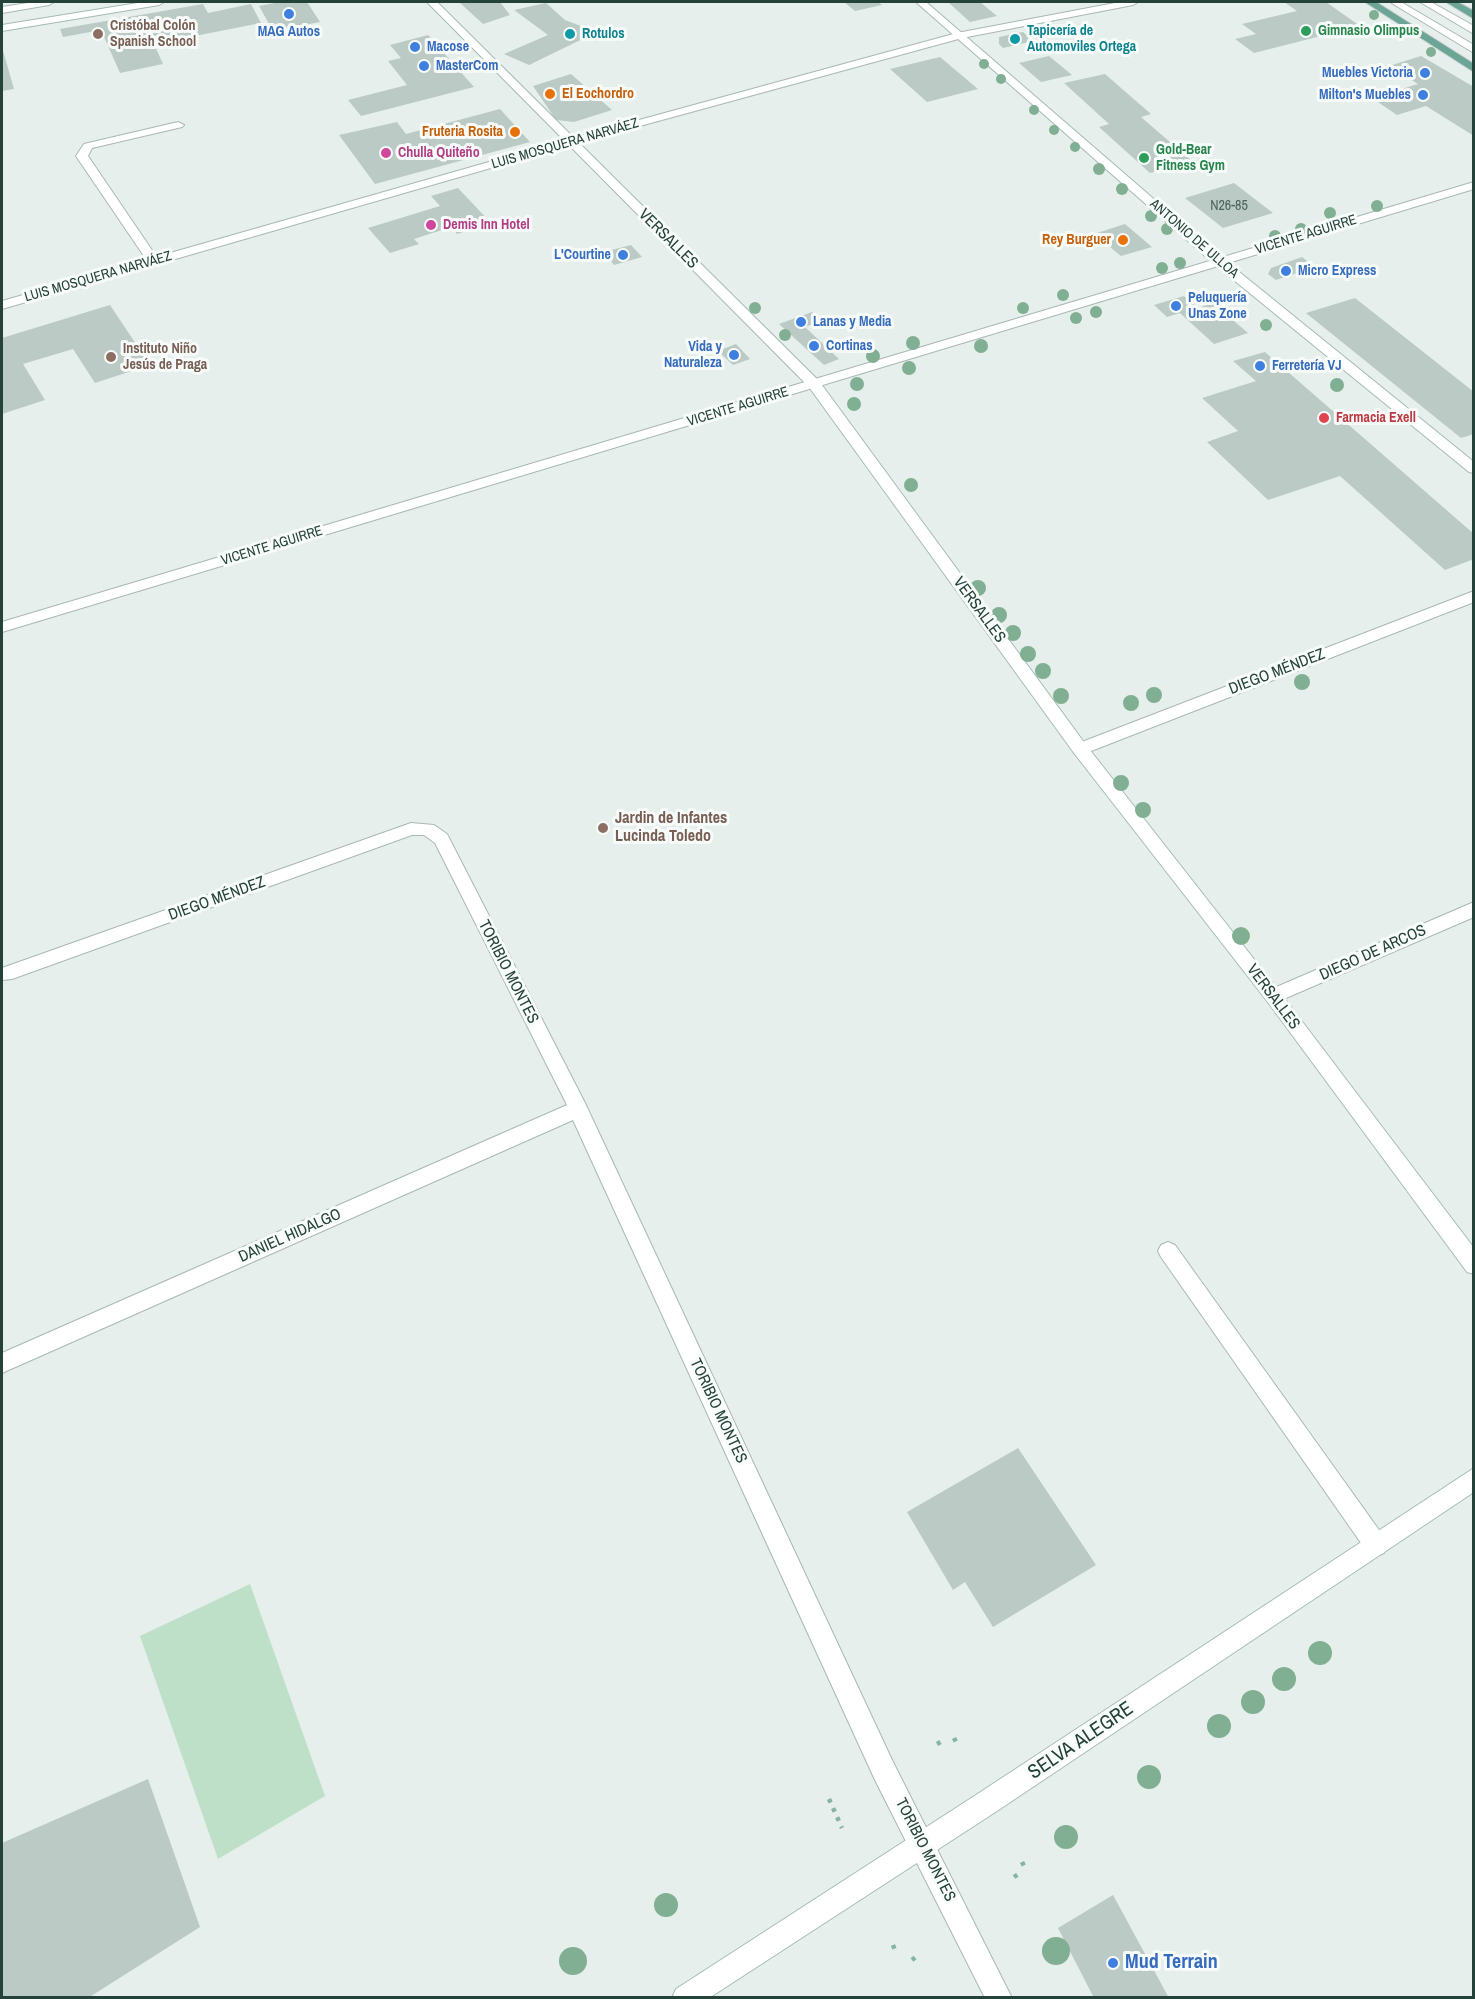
<!DOCTYPE html>
<html>
<head>
<meta charset="utf-8">
<style>
  body { margin:0 }
  #map { position:relative; width:1475px; height:1999px; overflow:hidden; background:#e6efeb; font-family:"Archivo Narrow",sans-serif }
  canvas { display:block }
  .frame { position:absolute; inset:0; border:3px solid #24423a; pointer-events:none }
</style>
</head>
<body>
<div id="map">
<canvas width="1475" height="1999"></canvas>
<div class="frame"></div>
</div>
<script>
const context = document.querySelector('canvas').getContext('2d');
context.lineJoin = 'round';
function paint(path, color) {
  context.fillStyle = color;
  context.fill(path, 'evenodd');
}
function strokePath(path, color, width, dash) {
  context.strokeStyle = color;
  context.lineWidth = width;
  context.lineCap = dash ? 'butt' : 'round';
  context.setLineDash(dash || []);
  context.stroke(path);
}
function write(font, color, halo, rows, align = 'center') {
  context.font = font + ' "Archivo Narrow",sans-serif';
  context.lineWidth = 6;
  context.setLineDash([]);
  context.textBaseline = 'middle';
  context.strokeStyle = halo;
  context.fillStyle = color;
  for (const [text, x, y, turn = 0] of rows) {
    context.save();
    context.translate(x, y);
    context.rotate((+turn || 0) * Math.PI / 180);
    context.textAlign = isNaN(turn) ? turn : align;
    if (halo) context.strokeText(text, 0, 0);
    context.fillText(text, 0, 0);
    context.restore();
  }
}
paint(new Path2D(`
  M250 1584 325 1796 218 1859 140 1636Z`), '#bfe0c8');
paint(new Path2D(`
  M280 2H307L320 22 273 31 259 6Z
  M459 2H500L510 15 483 24Z
  M844 2H878L882 5 855 11Z
  M948 2H980L997 16 970 22Z
  M1284 2H1326L1360 26 1254 53 1235 39 1256 34 1242 24 1297 11Z
  M546 3 565 20 597 32 529 65 504 54 548 35 514 10Z
  M203 4 208 13 251 4 261 23 154 44 163 64 120 73 101 30 63 37 60 29Z
  M1023 32 1033 41 1003 48 999 44V37Z
  M428 35 474 87 361 116 348 100 407 85 388 61 401 58 390 45Z
  M2 47 14 89 2 91Z
  M1049 56 1072 75 1041 82 1019 63Z
  M1421 56 1474 87V136L1426 106 1397 115 1372 98 1418 84 1389 66Z
  M940 57 978 89 927 102 890 69Z
  M571 74 612 110 574 122 556 120 533 86Z
  M1105 74 1151 114 1141 117 1193 162 1150 173 1099 127 1109 124 1064 83Z
  M500 109 530 142 375 184 339 135 397 122 406 134Z
  M1234 183 1273 213 1223 228 1185 198Z
  M458 188 491 223 457 234 451 227 414 239 419 244 390 253 368 228 440 206 431 196Z
  M1125 224 1152 247 1121 256 1094 234Z
  M631 245 642 257 614 265 604 252Z
  M1302 257 1315 267 1276 280 1268 274 1271 268Z
  M1184 296 1198 308 1213 303 1248 333 1214 344 1180 313 1167 317 1154 305Z
  M1355 298 1474 392V434L1461 438 1306 313Z
  M110 305 150 365 95 383 73 349 23 364 45 400 2 414V338Z
  M812 312 822 321 805 327 839 359 824 365 779 324Z
  M736 344 750 359 733 365 718 351Z
  M1265 352 1474 534V559L1445 570 1340 476 1268 500 1207 442 1238 431 1202 398 1256 381 1233 361Z
  M1018 1448 1096 1565 993 1627 965 1582 953 1590 907 1512Z
  M148 1779 200 1927 88 1998H2V1843Z
  M1113 1895 1169 1998H1094L1058 1928Z`), '#bbcac4');
const lane = new Path2D(`
  M1390 2H1401L1474 45V53Z
  M1420 2H1431L1474 26V34Z
  M178 122 184 125 182 127 92 148 88 156 160 262 154 266 150 265 76 156 84 144Z
  M1168 1242 1175 1245 1384 1537 1387 1545 1384 1553 1376 1556 1368 1553 1161 1257 1158 1251 1161 1245Z`);
const street = new Path2D(`
  M1120 2H1138L1133 5 962 38 574 144 2 309V301L566 140 957 33Z
  M1474 182V189L2 632V622Z
  M1474 591V602L1086 753H1074L1072 749 1074 745Z
  M411 823 434 825 447 834 585 1103 893 1762 1012 1998H985L875 1780 573 1120 2 1373V1353L567 1105 435 843 424 835H412L12 979 2 980V968Z
  M1474 902V917L1279 1001 1273 1003 1267 1001 1264 996 1267 991Z`);
const secondary = new Path2D(`
  M34 2H54L49 5 2 13V7Z
  M144 2H164L159 5 2 31V25Z
  M427 2H437L819 381 1086 745 1279 991 1474 1248V1274L1467 1272 1267 1001 1074 753 809 387Z
  M916 2H926L1222 258 1474 462V473L1469 472 1214 264Z
  M1474 1468V1492L997 1811 709 1998H672L676 1989 979 1793Z`);
const primary = new Path2D(`
  M1365 2H1376L1474 64V72Z
  M1446 2H1457L1474 11V19Z`);
strokePath(lane, '#a8b8b2', 2);
strokePath(street, '#a8b8b2', 2);
strokePath(secondary, '#a4bbb3', 2);
strokePath(primary, '#c2cac8', 2);
strokePath(new Path2D(`
  M954 1738 958 1746
  M937 1744 944 1740
  M829 1799 842 1828
  M1022 1862 1026 1870
  M1014 1877 1020 1873
  M893 1945 896 1953
  M912 1960 918 1955`), '#86b3a5', 4.5, [4, 6]);
paint(lane, '#fff');
paint(street, '#fff');
paint(secondary, '#fff');
paint(primary, '#6aa596');
context.fillStyle = '#80af93';
for (const [x, y, r] of [
  [1374,15,5],
  [1431,52,5],
  [984,64,5],
  [1001,79,5],
  [1034,110,5],
  [1054,130,5],
  [1075,147,5],
  [1099,169,6],
  [1122,189,6],
  [1377,206,6],
  [1330,213,6],
  [1151,216,6],
  [1167,229,6],
  [1301,229,6],
  [1275,236,6],
  [1180,263,6],
  [1162,268,6],
  [1063,295,6],
  [755,308,6],
  [1023,308,6],
  [1096,312,6],
  [1076,318,6],
  [1266,325,6],
  [785,335,6],
  [913,343,7],
  [981,346,7],
  [873,356,7],
  [909,368,7],
  [857,384,7],
  [1337,385,7],
  [854,404,7],
  [911,485,7],
  [978,588,8],
  [999,615,8],
  [1013,633,8],
  [1028,654,8],
  [1043,671,8],
  [1302,682,8],
  [1154,695,8],
  [1061,696,8],
  [1131,703,8],
  [1121,783,8],
  [1143,810,8],
  [1241,936,9],
  [1320,1653,12],
  [1284,1679,12],
  [1253,1702,12],
  [1219,1726,12],
  [1149,1777,12],
  [1066,1837,12],
  [666,1905,12],
  [1056,1951,14],
  [573,1961,14]
]) {
  context.beginPath();
  context.arc(x, y, r, 0, 2 * Math.PI);
  context.fill();
}
for (const [x, y, r, color] of [
  [289,14,6,"#3f7fe0"],
  [1306,31,6,"#2e9e5b"],
  [98,34,6,"#8d6e63"],
  [570,34,6,"#0f9aa8"],
  [1015,39,6,"#0f9aa8"],
  [415,47,6,"#3f7fe0"],
  [424,66,6,"#3f7fe0"],
  [1425,73,6,"#3f7fe0"],
  [550,94,6,"#e8710a"],
  [1423,95,6,"#3f7fe0"],
  [515,132,6,"#e8710a"],
  [386,153,6,"#d1479c"],
  [1144,158,6,"#2e9e5b"],
  [431,225,6,"#d1479c"],
  [1123,240,6,"#e8710a"],
  [623,255,6,"#3f7fe0"],
  [1286,271,6,"#3f7fe0"],
  [1176,306,6,"#3f7fe0"],
  [801,322,6,"#3f7fe0"],
  [814,346,6,"#3f7fe0"],
  [734,355,6,"#3f7fe0"],
  [111,357,6,"#8d6e63"],
  [1260,366,6,"#3f7fe0"],
  [1324,418,6,"#e0444e"],
  [603,828,6,"#8d6e63"],
  [1113,1963,6,"#3f7fe0"]
]) {
  const dot = new Path2D();
  dot.arc(x, y, r, 0, 2 * Math.PI);
  context.fillStyle = color;
  context.fill(dot);
  strokePath(dot, '#f7fbf9', 2);
}
write('bold 14px', '#785e54', '#f7fbf9', [
  ["Cristóbal Colón",110,26],
  ["Spanish School",110,42],
  ["Instituto Niño",123,349],
  ["Jesús de Praga",123,365]
], 'left');
write('bold 14px', '#0d838f', '#f7fbf9', [
  ["Tapicería de",1027,31],
  ["Automoviles Ortega",1027,47],
  ["Rotulos",582,34]
], 'left');
write('bold 14px', '#27864d', '#f7fbf9', [
  ["Gimnasio Olimpus",1318,31],
  ["Gold-Bear",1156,150],
  ["Fitness Gym",1156,166]
], 'left');
write('bold 14px', '#366cbe', '#f7fbf9', [
  ["MAG Autos",289,32,"center"],
  ["Macose",427,47],
  ["MasterCom",436,66],
  ["Muebles Victoria",1413,73,"right"],
  ["Milton's Muebles",1411,95,"right"],
  ["L'Courtine",611,255,"right"],
  ["Micro Express",1298,271],
  ["Peluquería",1188,298],
  ["Unas Zone",1188,314],
  ["Lanas y Media",813,322],
  ["Cortinas",826,346],
  ["Vida y",722,347,"right"],
  ["Naturaleza",722,363,"right"],
  ["Ferretería VJ",1272,366]
], 'left');
write('bold 14px', '#c56008', '#f7fbf9', [
  ["El Eochordro",562,94,"left"],
  ["Fruteria Rosita",503,132],
  ["Rey Burguer",1111,240]
], 'right');
write('14px', '#24423a', '#f7fbf9', [
  ["LUIS MOSQUERA NARVÁEZ",565,144,-16],
  ["VICENTE AGUIRRE",1306,235,-17],
  ["ANTONIO DE ULLOA",1194,239,41],
  ["LUIS MOSQUERA NARVÁEZ",98,277,-16],
  ["VICENTE AGUIRRE",738,407,-17],
  ["VICENTE AGUIRRE",272,546,-17]
]);
write('bold 14px', '#b23c85', '#f7fbf9', [
  ["Chulla Quiteño",398,153],
  ["Demis Inn Hotel",443,225]
], 'left');
write('14px', '#4a645c', null, [
  ["N26-85",1229,206]
]);
write('bold 14px', '#be3a42', '#f7fbf9', [
  ["Farmacia Exell",1336,418]
], 'left');
write('16px', '#24423a', '#f7fbf9', [
  ["VERSALLES",668,239,45],
  ["VERSALLES",979,610,54],
  ["DIEGO MÉNDEZ",1277,672,-21],
  ["DIEGO MÉNDEZ",217,899,-20],
  ["DIEGO DE ARCOS",1373,953,-24],
  ["TORIBIO MONTES",508,972,63],
  ["VERSALLES",1273,997,53],
  ["DANIEL HIDALGO",290,1236,-24],
  ["TORIBIO MONTES",718,1411,65],
  ["TORIBIO MONTES",925,1850,63]
]);
write('bold 16px', '#785e54', '#f7fbf9', [
  ["Jardin de Infantes",615,819],
  ["Lucinda Toledo",615,837]
], 'left');
write('20px', '#24423a', '#f7fbf9', [
  ["SELVA ALEGRE",1081,1741,-34]
]);
write('bold 20px', '#366cbe', '#f7fbf9', [
  ["Mud Terrain",1125,1963]
], 'left');
</script>
</body>
</html>
